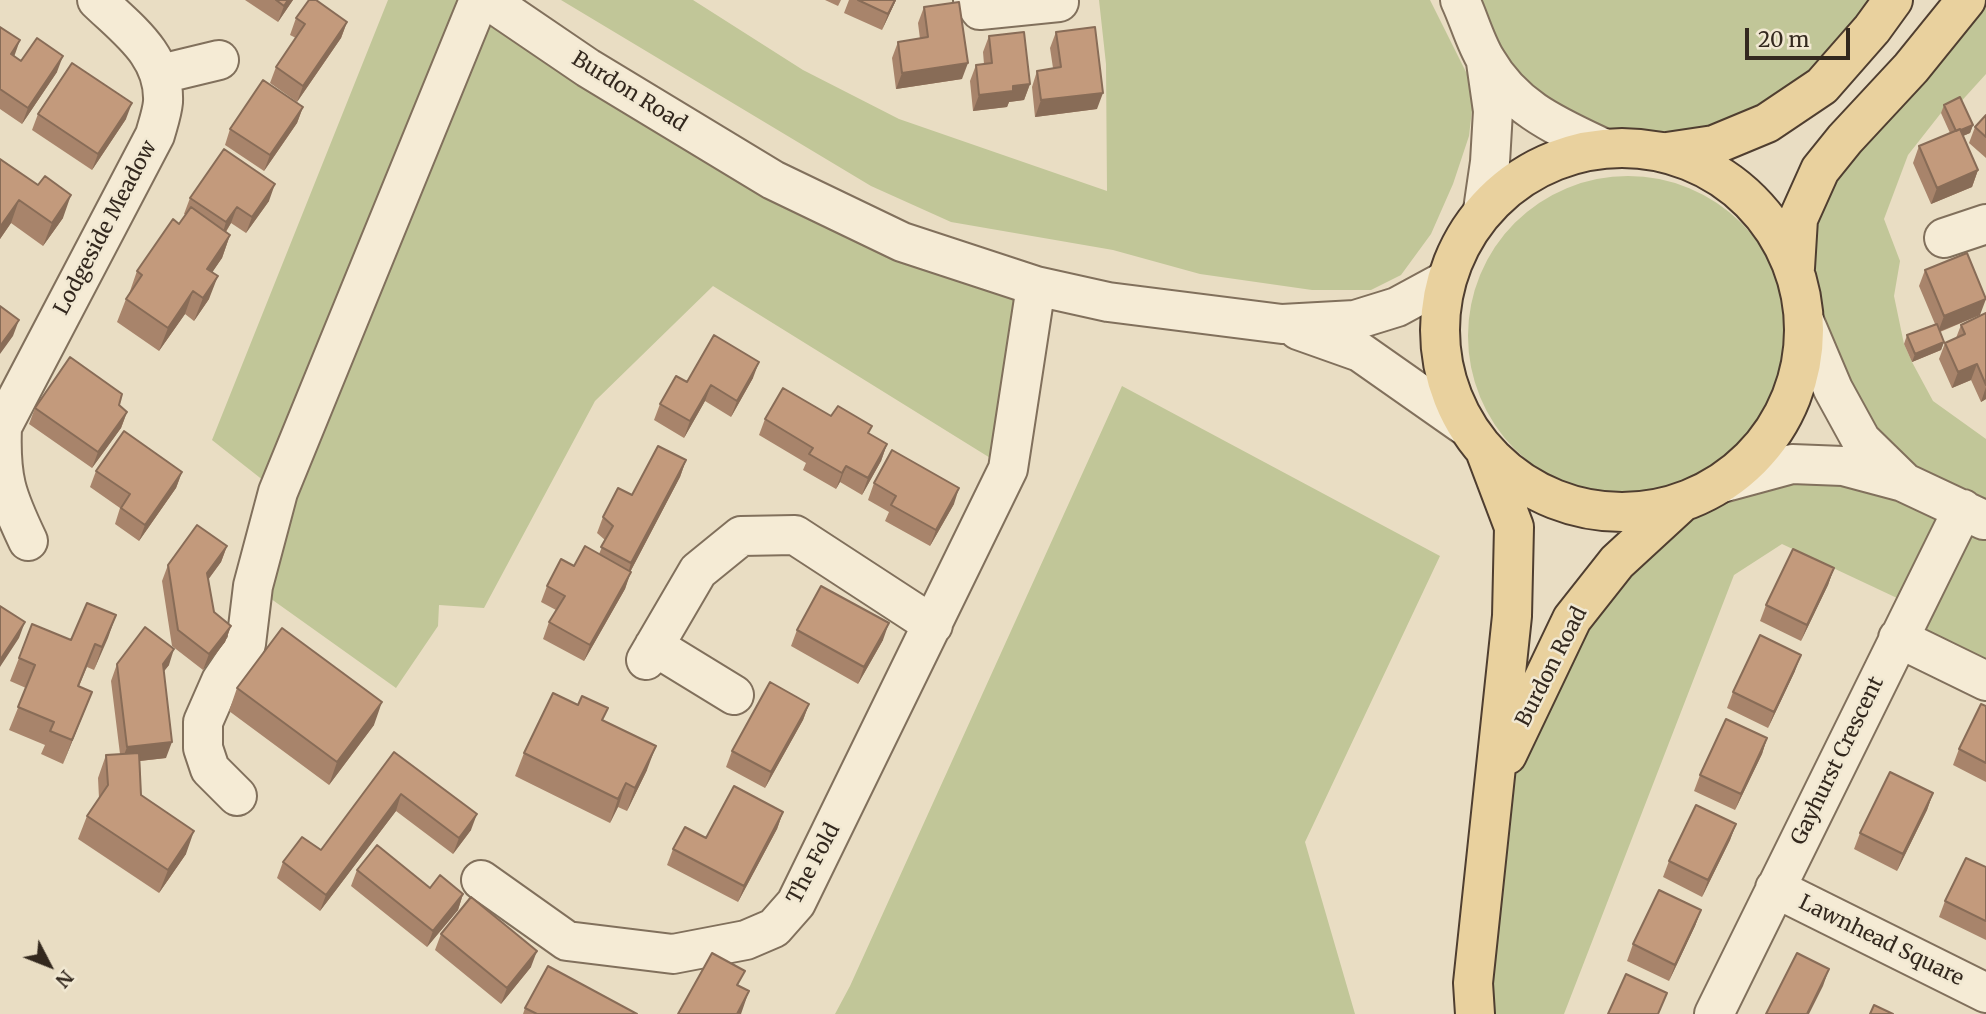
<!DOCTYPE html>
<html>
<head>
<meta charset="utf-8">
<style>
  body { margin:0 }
  #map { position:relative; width:1986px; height:1014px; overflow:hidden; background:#e9ddc3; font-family:Merriweather,serif }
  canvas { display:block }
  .north { position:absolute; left:14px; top:930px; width:70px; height:70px; -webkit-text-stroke:5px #f1e8d2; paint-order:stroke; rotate:132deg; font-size:19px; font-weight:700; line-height:28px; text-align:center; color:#33281e }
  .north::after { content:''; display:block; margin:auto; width:24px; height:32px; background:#33281e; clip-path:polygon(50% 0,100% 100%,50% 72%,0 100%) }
  .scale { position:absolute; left:1745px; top:28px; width:105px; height:32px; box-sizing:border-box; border:4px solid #33281e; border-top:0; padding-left:9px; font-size:21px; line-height:24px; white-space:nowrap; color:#33281e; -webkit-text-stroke:5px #f1e8d2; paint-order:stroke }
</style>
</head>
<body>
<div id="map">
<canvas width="1986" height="1014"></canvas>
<div class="north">N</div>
<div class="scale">20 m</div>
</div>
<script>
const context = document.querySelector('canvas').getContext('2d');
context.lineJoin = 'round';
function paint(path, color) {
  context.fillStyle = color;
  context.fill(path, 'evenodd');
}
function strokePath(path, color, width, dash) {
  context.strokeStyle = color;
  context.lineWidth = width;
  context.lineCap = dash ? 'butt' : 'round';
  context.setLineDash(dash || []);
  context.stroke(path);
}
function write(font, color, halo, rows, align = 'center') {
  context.font = font + ' Merriweather,serif';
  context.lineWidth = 5;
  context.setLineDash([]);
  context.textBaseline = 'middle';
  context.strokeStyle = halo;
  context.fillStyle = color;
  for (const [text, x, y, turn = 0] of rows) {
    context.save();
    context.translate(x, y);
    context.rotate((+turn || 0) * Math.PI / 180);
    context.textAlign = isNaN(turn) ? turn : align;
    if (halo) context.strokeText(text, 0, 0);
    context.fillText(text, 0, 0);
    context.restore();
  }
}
paint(new Path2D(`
  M388 0H488L773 180 1036 286 1008 469 713 286 595 401 484 608 439 605 438 626 396 688 253 586 278 492 212 440Z
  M561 0H693L803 70 899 119 1107 191 1106 64 1099 0H1430L1467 74 1473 101 1469 136 1453 184 1431 234 1401 275 1371 290H1312L1200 274 1113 250 951 222 871 186Z
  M1460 0H1893L1822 86 1667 152 1601 147 1546 121Z
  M1966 0H1986V74L1957 106 1941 113 1908 155 1884 219 1900 261 1894 296 1904 344 1912 362 1933 401 1986 439V681L1898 638 1914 606 1782 544 1734 575 1564 1014H1475L1495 780 1572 619 1680 504 1722 483 1901 481 1805 323 1795 270 1798 219Z
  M1468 336a160 160 0 1 1 320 0a160 160 0 1 1-320 0Z
  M1122 386 1440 556 1305 842 1355 1014H835L850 986Z`), '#c1c698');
const minor = new Path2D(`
  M488 0 588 68 773 180 902 242 1036 286 1108 302 1282 324 1355 320 1397 307 1445 281
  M973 0 980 10 1059 2
  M1460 0C1469 19 1475 42 1486 60 1513 107 1554 125 1601 147
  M161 74 219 60
  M1483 210 1490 162 1493 111 1486 62
  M1944 238 1986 224
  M1805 323 1833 389 1861 440 1902 480
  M1298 330 1360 352 1464 425
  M1722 483 1792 464 1843 466 1903 482 1984 520
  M28 541C6 495 0 478 2 427L155 135C158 124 162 113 163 102 165 55 128 30 97 0
  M1898 638 1986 681
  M654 646 734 695
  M646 660 698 571 741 536 795 535 933 625
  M237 796 210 769 203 748V722L221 681 246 644 253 586 278 492 479 0
  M481 880 567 941 673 954 746 940 774 928 796 903 1008 469 1036 286
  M1775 888 1986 993
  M1714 1014 1963 509`);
const major = new Path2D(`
  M1440 330a182 182 0 1 1 364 0a182 182 0 1 1-364 0Z
  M1667 152 1714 145 1767 123 1822 86 1872 29 1893 0
  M1795 268 1798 219 1820 170 1845 139 1911 68 1966 0
  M1507 755 1572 619 1617 562 1680 504
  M1475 1014 1473 983 1512 616 1514 527 1486 453`);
strokePath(minor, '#81705c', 42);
strokePath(major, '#4f3e30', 42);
strokePath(minor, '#f5ebd5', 38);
strokePath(major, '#e9d19e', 38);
paint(new Path2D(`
  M245 0H293L278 22Z
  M825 0H841L838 6Z
  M849 0H896L882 30 844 13Z
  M924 7 962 79 896 89 892 58 898 42 920 39 918 23Z
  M296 18 347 22 341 38 297 102 270 83 276 67 296 38 290 35Z
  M0 27 14 56 21 61 57 72 22 124 0 109Z
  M1056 32 1097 109 1035 117 1032 87 1037 71 1053 68 1050 48Z
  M989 36 1030 84 1024 100 1009 102 1007 107 973 111 970 81 976 65 984 64 983 52Z
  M1944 105 1973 125 1970 133 1963 136 1978 170 1972 187 1931 204 1913 163 1919 146 1950 133 1941 113Z
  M303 107 297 123 264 171 225 145 230 129Z
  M38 114 126 119 92 170 32 130Z
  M1986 115V158L1969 143 1975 127Z
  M0 159 63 218 43 246 11 223 0 239Z
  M190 198 269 201 246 233 231 223 226 232 230 235 222 258 212 272 209 299 194 321 185 314 159 351 117 322 126 299 129 294 137 271 179 224 186 215 184 214Z
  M1925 270 1980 315 1940 332 1944 342 1941 350 1912 362 1904 344 1907 335 1935 324 1919 286Z
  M1986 313V399L1981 402 1971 380 1952 388 1939 359 1945 343 1956 338 1961 325Z
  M753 378 731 417 705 401 684 438 654 420 660 404 687 382Z
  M119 405 127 412 121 428 92 468 29 424 35 408Z
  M831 416 869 434 887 444 881 461 862 495 840 482 836 489 803 470 806 463 759 435 765 419Z
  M686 460 680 477 630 572 625 589 584 661 543 639 549 622 556 610 541 602 547 586 574 566 599 554 605 540 597 533 603 517 632 495Z
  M96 471 182 472 176 488 139 541 115 524 120 508 90 487Z
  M874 483 954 504 930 546 885 521 889 512 868 500Z
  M227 546 221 562 208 580 214 612 231 626 225 642 203 670 172 646 162 581 168 565Z
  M1834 568 1828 585 1801 641 1760 621 1766 605Z
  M116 615 94 670 87 667 79 686 92 692 63 764 41 754 45 745 9 730 26 688 10 681 19 658 71 640Z
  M797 630 883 640 858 684 791 646Z
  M117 664 169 665 164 671 166 758 140 761 141 795 186 854 159 893 78 839 87 816 99 798 98 778 106 755 120 754 111 681Z
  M1795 671 1768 728 1727 708 1733 692Z
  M237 688 374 725 329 785 229 711Z
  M809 704 803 720 765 788 726 767 732 751Z
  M1986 706V782L1953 765 1959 749Z
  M603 721 647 770 627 811 618 807 610 823 515 776 524 753Z
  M1767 738 1762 754 1735 810 1694 791 1700 775Z
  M394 752 471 830 453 854 396 811 320 911 277 878 283 862 321 850Z
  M1933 793 1927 810 1897 871 1854 849 1860 833Z
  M783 812 777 829 738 902 667 865 673 849Z
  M1736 824 1730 840 1702 897 1663 877 1669 861Z
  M1986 867V940L1939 917 1945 901Z
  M357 870 430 888 463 894 458 910 427 947 351 886Z
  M1701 910 1695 926 1669 981 1627 961 1633 944Z
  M441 934 531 967 501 1004 435 950Z
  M525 1008 637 1014H523Z`), '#a8846b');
paint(new Path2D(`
  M288 0H293L278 22 284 6Z
  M895 0H896L882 30 888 14Z
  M347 22 341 38 297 102 303 86Z
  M20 40 14 57 11 54Z
  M63 56 57 72 22 124 28 108Z
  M968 63 962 79 896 89 902 73Z
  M1030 84 1024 100 1009 102 1007 107 973 111 979 95 1013 86Z
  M1103 93 1097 109 1035 117 1041 100Z
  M132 103 126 119 92 170 98 154Z
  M303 107 297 123 264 171 270 155Z
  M1973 125 1970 133 1953 140 1956 132Z
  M1978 170 1972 187 1931 204 1937 188Z
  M275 184 269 201 246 233 252 217Z
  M71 195 63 218 43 246 52 223Z
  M19 200 11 223 0 239V227Z
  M237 207 231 223 221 239 226 222Z
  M230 235 222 258 199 292 207 269Z
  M218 276 209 299 194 321 203 298Z
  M193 291 185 314 159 351 168 328Z
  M1986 299 1980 315 1938 332 1944 316Z
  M19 320 13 336 0 354V346Z
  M1944 342 1941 350 1912 362 1915 354Z
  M759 362 753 378 731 417 737 401Z
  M1977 364 1971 380 1952 388 1958 372Z
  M711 385 705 401 684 438 690 421Z
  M1986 387V399L1981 402Z
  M127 412 121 428 92 468 98 452Z
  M887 444 881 461 862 495 868 478Z
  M686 460 680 477 626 580 631 563Z
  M846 466 840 482 836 489 842 473Z
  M182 472 176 488 139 541 145 525Z
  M959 488 954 504 930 546 936 530Z
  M227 546 221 562 201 589 207 573Z
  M1834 568 1828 585 1801 641 1807 625Z
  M631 572 625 589 584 661 590 645Z
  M116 615 108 638 94 670 102 647Z
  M25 622 19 638 0 667V660Z
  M889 623 883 640 858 684 864 667Z
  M231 626 225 642 203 670 209 654Z
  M174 649 169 665 157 680 163 664Z
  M1801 655 1795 671 1768 728 1774 712Z
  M92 692 83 715 63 764 72 740Z
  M382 702 374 725 329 785 337 762Z
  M809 704 803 720 765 788 771 772Z
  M1767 738 1762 754 1735 810 1741 794Z
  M172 742 166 758 121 763 127 747Z
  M656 746 647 770 627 811 635 788Z
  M626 783 618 807 610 823 618 799Z
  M1933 793 1927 810 1897 871 1903 854Z
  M401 794 396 811 320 911 326 895Z
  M783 812 777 829 738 902 744 886Z
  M477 814 471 830 453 854 459 838Z
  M1736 824 1730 840 1702 897 1708 880Z
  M194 831 186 854 159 893 168 870Z
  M463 894 458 910 427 947 433 931Z
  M1701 910 1695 926 1669 981 1675 965Z
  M537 951 531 967 501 1004 507 988Z
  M1829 969 1823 986 1809 1014H1807Z
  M749 991 741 1014H737Z`), '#886c57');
const building = new Path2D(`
  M276 0H288L284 6Z
  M309 0H316L347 22 303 86 276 67 305 24 296 18Z
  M858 0H895L888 14Z
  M959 2 968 63 902 73 898 42 928 37 924 7Z
  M0 27 20 40 11 54 21 61 37 38 63 56 28 108 0 89Z
  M1095 27 1103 93 1041 100 1037 71 1061 67 1056 32Z
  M1024 32 1030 84 1013 86V91L979 95 976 65 992 63 989 36Z
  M72 63 132 103 98 154 38 114Z
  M263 80 303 107 270 155 230 129Z
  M1960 97 1973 125 1961 130 1960 129 1956 131 1944 105Z
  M1986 115V137L1975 127Z
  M1960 129 1978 170 1937 188 1919 146Z
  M224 149 275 184 252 217 237 207 226 222 190 198Z
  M0 159 38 185 45 176 71 195 52 223 19 200 0 227Z
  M191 207 230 235 207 269 218 276 203 298 193 291 168 328 126 299 142 275 137 271 173 219 179 224Z
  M1967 253 1986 299 1944 316 1925 270Z
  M0 306 19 320 0 346Z
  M1986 313V385L1977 364 1958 372 1945 343 1965 334 1961 325Z
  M1937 324 1944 342 1915 354 1907 335Z
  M714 335 759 362 737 401 711 385 690 421 660 404 676 376 687 382Z
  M70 357 122 394 119 405 127 412 98 452 35 408Z
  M783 388 831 416 838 406 872 426 868 433 887 444 868 478 846 466 842 473 809 454 813 448 765 419Z
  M124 431 182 472 145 525 121 508 130 494 96 471Z
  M658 446 686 460 631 563 601 547 613 526 603 517 618 488 632 495Z
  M892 450 959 488 936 530 891 505 896 496 874 483Z
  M197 525 227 546 207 573 214 612 231 626 209 654 178 630 168 565Z
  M585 546 631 572 590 645 549 622 565 596 547 586 561 559 574 566Z
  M1793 549 1834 568 1807 625 1766 605Z
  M821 586 889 623 864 667 797 630Z
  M87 603 116 615 102 647 95 644 78 686 92 692 72 740 50 731 54 722 18 707 35 665 19 658 32 624 71 640Z
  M0 606 25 622 0 660Z
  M145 627 174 649 163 664 172 742 127 747 117 664Z
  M282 628 382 702 337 762 237 688Z
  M1760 635 1801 655 1774 712 1733 692Z
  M770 682 809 704 771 772 732 751Z
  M553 693 578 705 582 696 608 708 602 720 656 746 635 788 626 783 618 799 524 753Z
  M1981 704 1986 706V763L1959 749Z
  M1726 719 1767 738 1741 794 1700 775Z
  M394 752 477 814 459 838 401 794 326 895 283 862 302 837 321 850Z
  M139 753 141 795 194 831 168 870 87 816 108 785 106 755Z
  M1890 772 1933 793 1903 854 1860 833Z
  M734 786 783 812 744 886 673 849 685 827 706 838Z
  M1696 805 1736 824 1708 880 1669 861Z
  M377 845 430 888 440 875 463 894 433 931 357 870Z
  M1966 858 1986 867V921L1945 901Z
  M1659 890 1701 910 1675 965 1633 944Z
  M471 897 537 951 507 988 441 934Z
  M712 953 745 971 737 985 749 991 737 1014H678Z
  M1797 953 1829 969 1807 1014H1766Z
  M548 966 637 1014H537L525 1008Z
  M1626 974 1667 993 1658 1014H1608Z
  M1874 1005 1893 1014H1870Z`);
paint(building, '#c39a7c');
strokePath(building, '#886c57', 2);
write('21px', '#33281e', '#f1e8d2', [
  ["Burdon Road",629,92,32],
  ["Lodgeside Meadow",106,228,-62],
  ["Burdon Road",1552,667,-63],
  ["Gayhurst Crescent",1838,761,-64],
  ["The Fold",814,864,-62],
  ["Lawnhead Square",1881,941,26]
]);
</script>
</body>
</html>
